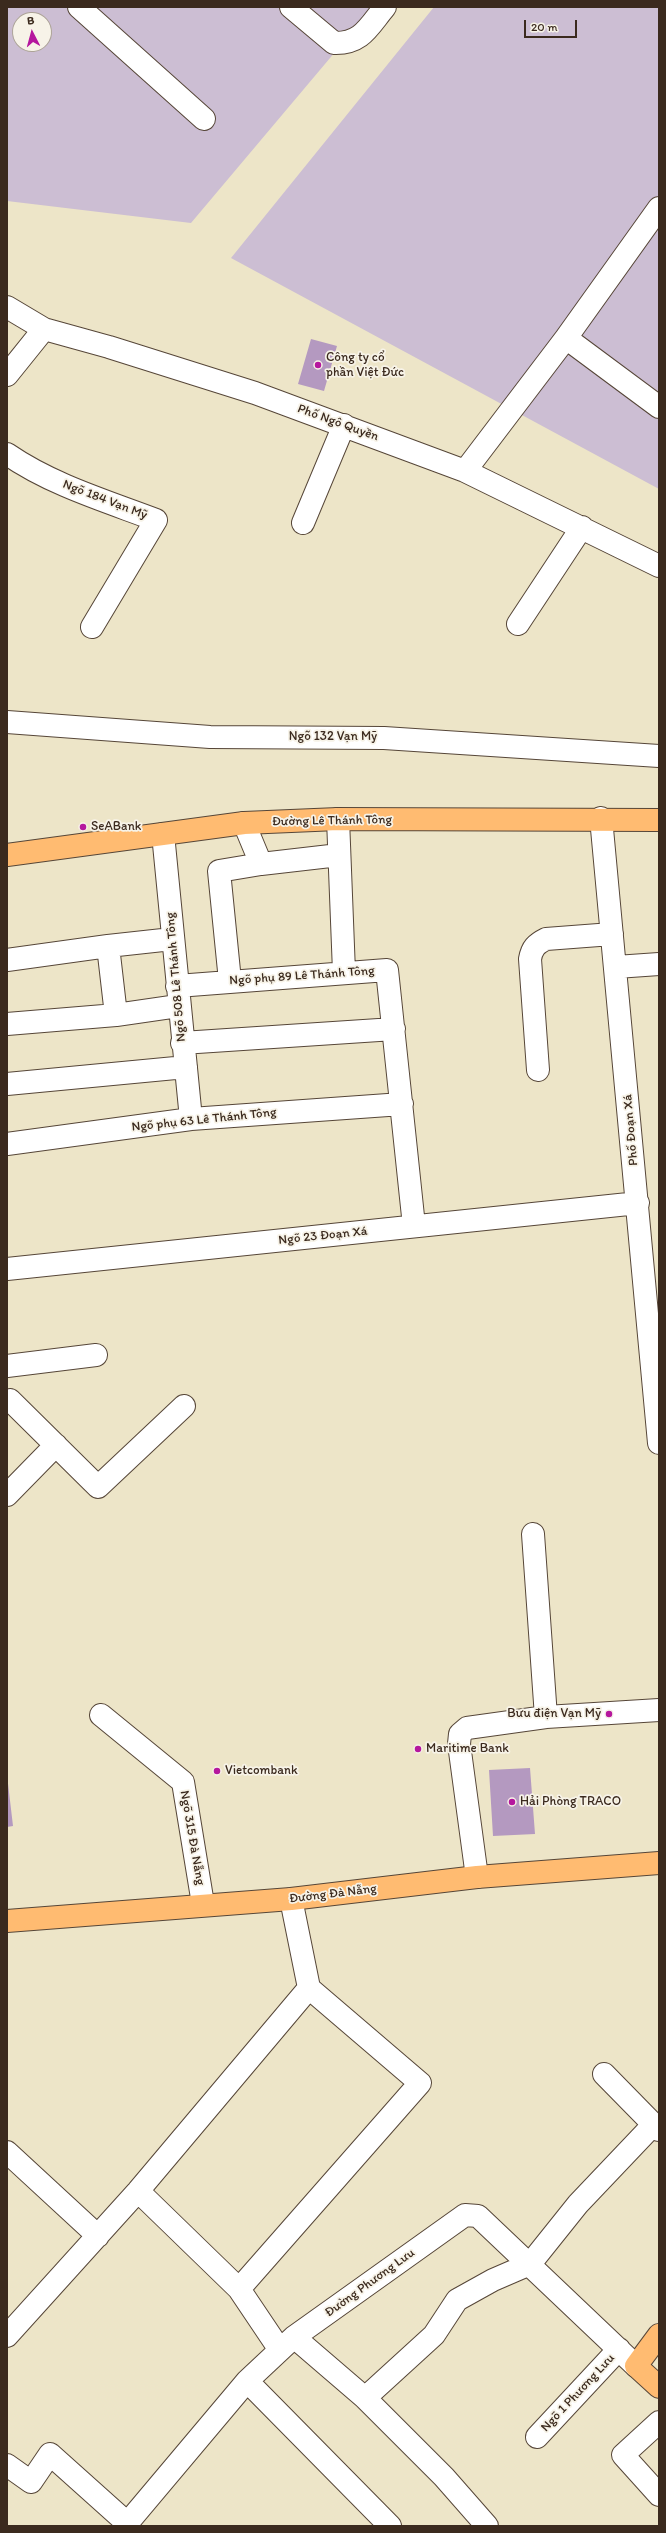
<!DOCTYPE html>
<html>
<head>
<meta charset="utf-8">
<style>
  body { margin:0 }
  #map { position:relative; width:666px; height:2533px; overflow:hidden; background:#ede5c8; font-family:Itim,sans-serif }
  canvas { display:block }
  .frame { position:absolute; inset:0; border:8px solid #3b2a1e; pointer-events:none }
  .north { position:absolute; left:12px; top:12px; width:40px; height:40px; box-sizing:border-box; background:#f7f3e8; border:1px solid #aca397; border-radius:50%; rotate:354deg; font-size:11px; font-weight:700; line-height:16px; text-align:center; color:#3b2a1e }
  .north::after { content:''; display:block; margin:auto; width:14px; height:18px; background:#b5179e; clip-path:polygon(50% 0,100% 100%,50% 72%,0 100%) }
  .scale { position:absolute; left:524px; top:20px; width:53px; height:18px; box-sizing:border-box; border:2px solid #3b2a1e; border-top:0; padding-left:5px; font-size:12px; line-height:14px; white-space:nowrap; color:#3b2a1e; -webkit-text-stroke:3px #f7f3e8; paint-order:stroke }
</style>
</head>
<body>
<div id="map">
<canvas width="666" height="2533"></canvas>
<div class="frame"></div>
<div class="north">B</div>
<div class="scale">20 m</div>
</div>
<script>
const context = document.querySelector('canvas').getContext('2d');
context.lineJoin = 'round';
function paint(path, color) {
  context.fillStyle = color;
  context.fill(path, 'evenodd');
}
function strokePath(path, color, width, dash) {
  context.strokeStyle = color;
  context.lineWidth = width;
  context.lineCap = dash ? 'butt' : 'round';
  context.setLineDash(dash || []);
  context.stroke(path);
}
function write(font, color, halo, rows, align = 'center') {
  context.font = font + ' Itim,sans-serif';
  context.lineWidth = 3.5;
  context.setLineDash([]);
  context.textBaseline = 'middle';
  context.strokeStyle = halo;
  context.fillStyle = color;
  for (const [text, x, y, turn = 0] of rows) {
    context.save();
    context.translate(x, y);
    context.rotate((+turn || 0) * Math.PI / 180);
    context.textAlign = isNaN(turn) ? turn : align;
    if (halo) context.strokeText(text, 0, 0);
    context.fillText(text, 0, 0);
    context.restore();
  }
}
paint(new Path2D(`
  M7 7H373L191 223 7 201ZM20 20H44V44H20Z
  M434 7H659V489L231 258Z`), '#ccbed3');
paint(new Path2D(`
  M311 339 337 346 324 391 298 384Z
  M530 1768 535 1834 493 1836 489 1770Z
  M7 1775 13 1826 7 1827Z`), '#b499c0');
const minor = new Path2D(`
  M79 7 204 119
  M291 7 334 43C362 44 369 26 385 7
  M7 307 44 329 109 347 255 393 465 471 659 566
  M566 338 659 208
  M7 375 44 329
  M7 454C52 485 106 501 156 520L92 627
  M465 471 566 338 659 407
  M303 523 344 425
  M518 624 582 527
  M7 722 210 737 384 738 659 756
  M601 818 659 1443
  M338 819 344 972
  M163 834 191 1119
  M261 864 339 855
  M108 946 172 939
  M7 960 108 946 116 1015
  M616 967 659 964
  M230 981 219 871 261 864 244 823
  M177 986 387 970 414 1226
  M7 1024 116 1015 178 1006
  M182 1043 394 1029
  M538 1070 530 959C532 948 536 944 546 939L612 934
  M7 1084 186 1067
  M7 1144 191 1119 402 1104
  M7 1269 638 1203
  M7 1366 96 1355
  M7 1401 10 1400 98 1487 184 1406
  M7 1495 56 1445
  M533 1534 546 1717
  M101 1715 183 1782 203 1904
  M477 1877 459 1744 460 1734 467 1728 546 1717 659 1710
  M604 2074 659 2130
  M7 2152 98 2236
  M138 2191 239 2289 280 2350
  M239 2289 420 2083 309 1988 291 1899
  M7 2336 138 2191 309 1988
  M294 2337 365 2398 444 2477 487 2526
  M247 2381 390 2526
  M365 2398 434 2335 457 2300 493 2280 530 2264 578 2204 654 2124
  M659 2422 623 2455 659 2495
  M537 2437 619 2349
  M7 2465 31 2482 50 2454 127 2523
  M125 2526 247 2381 294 2337 465 2215 478 2216 636 2366`);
const major = new Path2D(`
  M7 855 244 823 338 819 659 820
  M7 1921 291 1899 477 1877 659 1863
  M659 2335 636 2366 659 2387`);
strokePath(minor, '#564638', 24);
strokePath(major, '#564638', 24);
strokePath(minor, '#fff', 22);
strokePath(major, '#ffbb71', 22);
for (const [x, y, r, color] of [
  [318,365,4,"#b5179e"],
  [83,827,4,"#b5179e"],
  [609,1714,4,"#b5179e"],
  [418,1749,4,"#b5179e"],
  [217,1771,4,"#b5179e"],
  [512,1802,4,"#b5179e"]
]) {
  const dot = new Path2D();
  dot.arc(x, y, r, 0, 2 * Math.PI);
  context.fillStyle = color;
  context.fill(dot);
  strokePath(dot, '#f7f3e8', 1.5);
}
write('13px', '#3b2a1e', '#f7f3e8', [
  ["Công ty cổ",326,358],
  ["phần Việt Đức",326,373],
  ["SeABank",91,827],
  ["Bưu điện Vạn Mỹ",601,1714,"right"],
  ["Maritime Bank",426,1749],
  ["Vietcombank",225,1771],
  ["Hải Phòng TRACO",520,1802]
], 'left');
write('13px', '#3b2a1e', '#f7f3e8', [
  ["Phố Ngô Quyền",338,423,20],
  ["Ngõ 184 Vạn Mỹ",105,500,21],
  ["Ngõ 132 Vạn Mỹ",333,737],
  ["Đường Lê Thánh Tông",332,821,-1],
  ["Ngõ phụ 89 Lê Thánh Tông",302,976,-4],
  ["Ngõ 508 Lê Thánh Tông",176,977,-95],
  ["Ngõ phụ 63 Lê Thánh Tông",204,1120,-6],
  ["Phố Đoạn Xá",631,1130,-95],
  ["Ngõ 23 Đoạn Xá",323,1236,-6],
  ["Ngõ 315 Đà Nẵng",192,1838,80],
  ["Đường Đà Nẵng",333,1894,-7],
  ["Đường Phương Lưu",370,2283,-36],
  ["Ngõ 1 Phương Lưu",578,2393,-47]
]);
</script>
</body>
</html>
